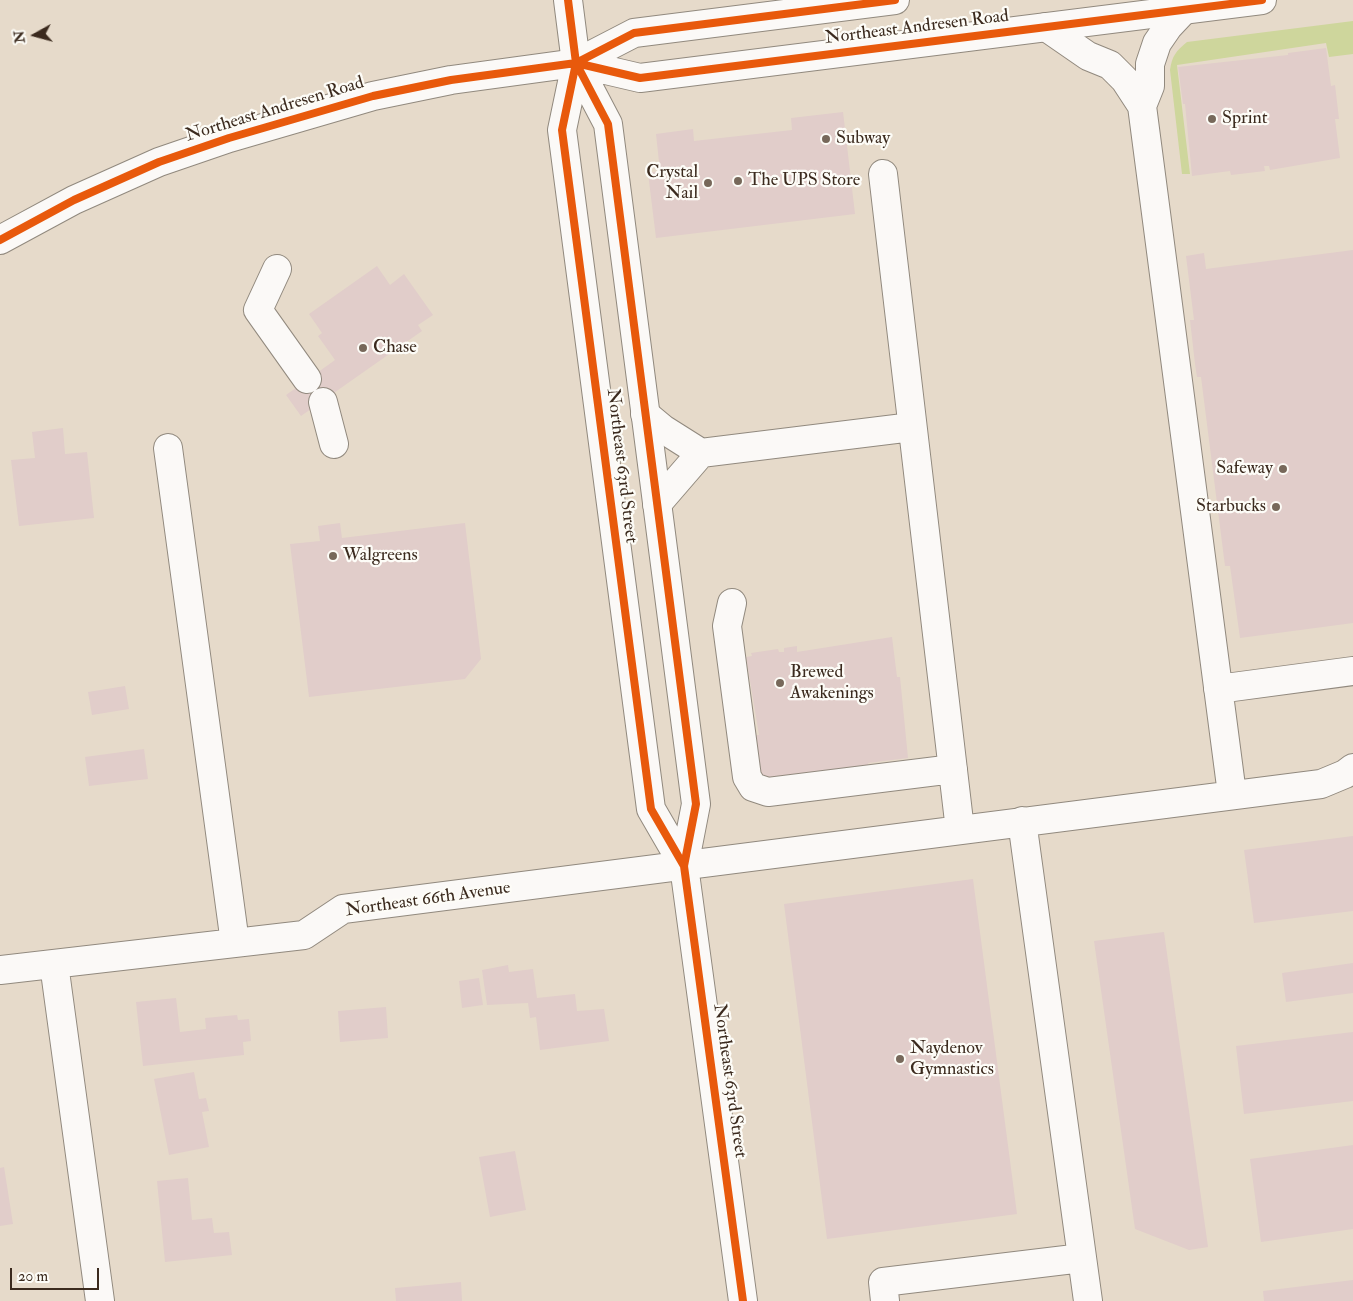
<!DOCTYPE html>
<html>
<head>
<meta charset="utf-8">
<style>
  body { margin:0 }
  #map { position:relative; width:1353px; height:1301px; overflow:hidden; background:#e6daca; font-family:"IM FELL Double Pica",serif }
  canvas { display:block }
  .north { position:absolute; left:10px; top:10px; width:50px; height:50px; -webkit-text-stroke:4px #fdfcf7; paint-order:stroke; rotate:263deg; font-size:14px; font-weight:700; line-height:20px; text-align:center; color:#3b2a1e }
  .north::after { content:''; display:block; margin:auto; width:18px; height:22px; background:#3b2a1e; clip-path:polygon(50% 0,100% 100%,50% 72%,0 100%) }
  .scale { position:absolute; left:10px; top:1268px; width:89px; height:22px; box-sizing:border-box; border:2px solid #3b2a1e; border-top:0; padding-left:6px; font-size:15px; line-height:18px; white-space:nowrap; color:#3b2a1e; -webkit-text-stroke:4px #fdfcf7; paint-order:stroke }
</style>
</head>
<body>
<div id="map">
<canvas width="1353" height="1301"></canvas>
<div class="north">N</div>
<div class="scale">20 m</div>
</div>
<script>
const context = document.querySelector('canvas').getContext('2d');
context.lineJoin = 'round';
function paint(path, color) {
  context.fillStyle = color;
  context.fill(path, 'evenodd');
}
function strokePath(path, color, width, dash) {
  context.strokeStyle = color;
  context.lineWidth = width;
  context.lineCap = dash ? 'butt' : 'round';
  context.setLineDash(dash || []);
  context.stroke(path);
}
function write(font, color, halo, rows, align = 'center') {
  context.font = font + ' "IM FELL Double Pica",serif';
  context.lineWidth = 4.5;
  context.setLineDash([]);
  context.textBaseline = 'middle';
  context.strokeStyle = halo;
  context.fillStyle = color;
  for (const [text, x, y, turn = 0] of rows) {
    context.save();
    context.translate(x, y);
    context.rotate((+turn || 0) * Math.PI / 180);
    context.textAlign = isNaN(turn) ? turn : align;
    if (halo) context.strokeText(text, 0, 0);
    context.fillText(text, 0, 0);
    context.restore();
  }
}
paint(new Path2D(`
  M1353 21V54L1329 57 1326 43 1177 65 1190 174H1182L1170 70C1172 56 1176 51 1187 42Z`), '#ced69c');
paint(new Path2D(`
  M1326 48 1331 86 1335 85 1339 119H1335L1340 158 1270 170 1269 166H1264L1265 171 1231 175 1230 171 1192 176 1185 104H1183L1178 67 1288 55V53Z
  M843 112 855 214 656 238 648 173 660 171 656 134 693 129 694 141 792 130 791 118Z
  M1353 250V623L1240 638 1230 566H1225L1201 377H1197L1195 364 1190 320H1194L1186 256 1204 253 1206 269Z
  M377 266 390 285 404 274 433 315 418 325 422 331 301 416 286 395 335 360 318 336 322 333 309 314Z
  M63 428 65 454 87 452 94 518 19 526 11 460 35 458 32 432Z
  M340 523 342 538 465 523 481 659 465 679 309 697 290 544 320 541 318 526Z
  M892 637 897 677H900L908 758 868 763 869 767 802 775V773L762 778 756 735H759L746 657 752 656 751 653 778 649 779 652H784V648L797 646V652Z
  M125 686 129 709 92 715 88 692Z
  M144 749 148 779 89 786 85 757Z
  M1353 836V911L1254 923 1244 850Z
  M973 879 1017 1214 827 1239 784 904Z
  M1164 932 1208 1247 1189 1250 1135 1229 1094 941Z
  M1353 963V993L1286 1002 1282 973Z
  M508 965 509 972 533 969 537 998 575 994 577 1011 604 1009 609 1041 540 1050 536 1017 530 1018 528 1003 487 1005 482 970Z
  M479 978 483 1005 462 1008 459 981Z
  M176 998 180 1032 206 1029 205 1018 237 1015 238 1020 249 1019 251 1041 243 1042 244 1055 143 1066 136 1002Z
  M386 1007 388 1038 340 1042 338 1011Z
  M1353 1032V1101L1244 1114 1236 1046Z
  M194 1072 199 1099 206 1098 209 1111 202 1112 209 1147 169 1155 154 1079Z
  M1353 1145V1229L1261 1242 1250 1159Z
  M515 1151 526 1210 490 1217 479 1157Z
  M4 1167 13 1224 0 1226V1168Z
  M188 1178 192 1220 212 1218 214 1233 229 1232 232 1255 165 1262 157 1181Z
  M1353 1280V1301H1264L1263 1291Z
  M461 1282 462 1301H396L395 1288Z`), '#e1cdca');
const minor = new Path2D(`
  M568 0 576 63
  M1046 27 1088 56 1110 65 1125 80 1142 106 1232 794
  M1142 106 1150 86V64L1157 43 1168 27 1184 10
  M883 174 960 830
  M277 269 258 310 307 379
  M323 402 334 444
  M645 414 663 429 701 453 912 427
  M168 448 235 943
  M657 504 701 453
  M732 603 727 626 747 777 753 787 768 792 953 769
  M1218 689 1353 671
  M1022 821 1088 1301
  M54 964 100 1301
  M0 970 304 935 343 909 1321 784 1345 774 1353 768
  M885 1301 883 1282 1082 1258`);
const major = new Path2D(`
  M576 63 608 124 696 804 684 866 743 1301
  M576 63 562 130 651 809 684 866
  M576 63 634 33 895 0
  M0 240 74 200 159 162 229 138 373 96 451 80 576 63 640 78 1262 0`);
strokePath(minor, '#91897e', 30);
strokePath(major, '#91897e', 30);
strokePath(minor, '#fbf9f7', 28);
strokePath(major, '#fbf9f7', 28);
strokePath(new Path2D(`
  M568 0 576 63 608 124 696 804 684 866 743 1301
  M576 63 562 130 651 809 684 866
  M576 63 634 33 895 0
  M0 240 74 200 159 162 229 138 373 96 451 80 576 63 640 78 1262 0`), '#e8590c', 8);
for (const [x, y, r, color] of [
  [1212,119,5,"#77685a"],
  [826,139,5,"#77685a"],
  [738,181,5,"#77685a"],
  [708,183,5,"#77685a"],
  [363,348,5,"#77685a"],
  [1283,469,5,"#77685a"],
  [1276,507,5,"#77685a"],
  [333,556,5,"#77685a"],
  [780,683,5,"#77685a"],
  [900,1059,5,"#77685a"]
]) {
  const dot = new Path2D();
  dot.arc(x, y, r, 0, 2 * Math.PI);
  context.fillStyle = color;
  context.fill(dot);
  strokePath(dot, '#fdfcf7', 2);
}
write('18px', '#3b2a1e', '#fdfcf7', [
  ["Northeast Andresen Road",917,28,-7],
  ["Northeast Andresen Road",275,110,-17],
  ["Northeast 63rd Street",621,466,83],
  ["Northeast 66th Avenue",428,900,-8],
  ["Northeast 63rd Street",729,1081,82]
]);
write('18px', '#3b2a1e', '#fdfcf7', [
  ["Sprint",1222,119],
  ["Subway",836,139],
  ["Crystal",698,173,"right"],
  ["Nail",698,194,"right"],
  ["The UPS Store",748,181],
  ["Chase",373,348],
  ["Safeway",1273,469,"right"],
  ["Starbucks",1266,507,"right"],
  ["Walgreens",343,556],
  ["Brewed",790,673],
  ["Awakenings",790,694],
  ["Naydenov",910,1049],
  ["Gymnastics",910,1070]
], 'left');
</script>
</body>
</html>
